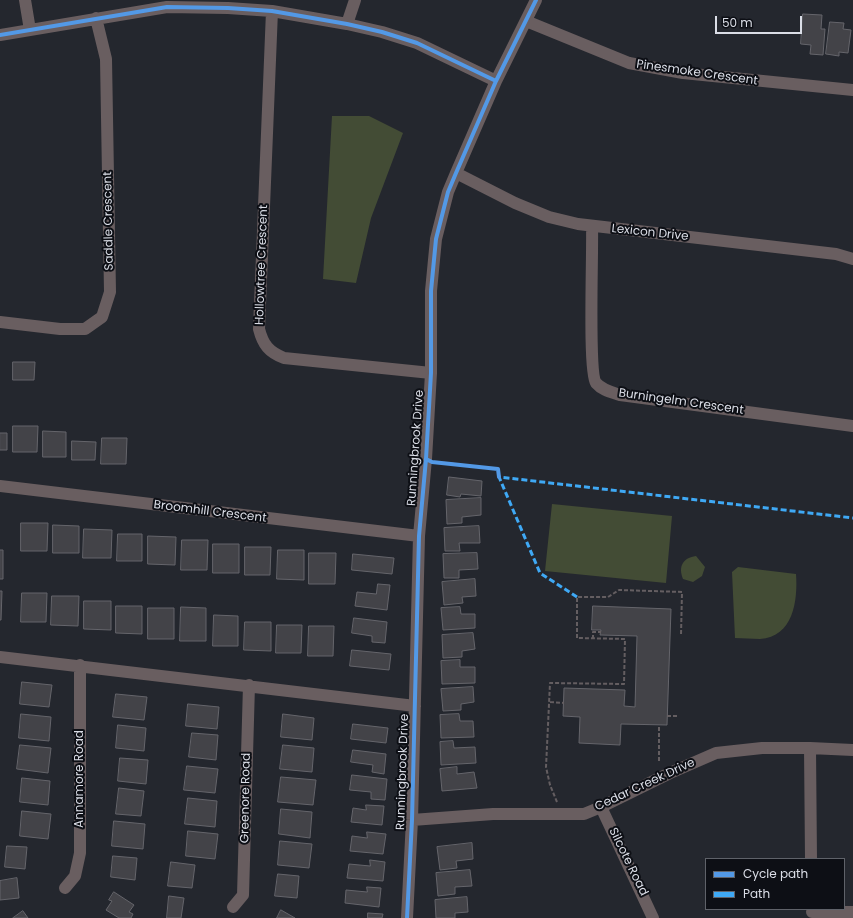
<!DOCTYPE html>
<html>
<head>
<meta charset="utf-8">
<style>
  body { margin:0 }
  #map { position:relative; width:853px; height:918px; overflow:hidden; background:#24272e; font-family:Poppins,sans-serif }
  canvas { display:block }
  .legend { position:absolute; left:705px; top:858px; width:140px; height:52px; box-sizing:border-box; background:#0d0f15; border:1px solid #5f6269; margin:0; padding:5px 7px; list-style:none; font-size:12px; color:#dbdee7 }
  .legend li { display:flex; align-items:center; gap:8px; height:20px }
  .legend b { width:20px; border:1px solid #5f6269 }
  .scale { position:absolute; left:715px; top:16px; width:87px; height:18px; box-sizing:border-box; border:2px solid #dbdee7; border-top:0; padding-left:5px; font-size:12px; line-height:14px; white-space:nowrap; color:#dbdee7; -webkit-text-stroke:3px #0d0f15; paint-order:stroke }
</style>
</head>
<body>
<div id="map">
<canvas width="853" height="918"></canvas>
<ul class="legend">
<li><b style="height:5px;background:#5399e6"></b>Cycle path</li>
<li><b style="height:5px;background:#3fa9f5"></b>Path</li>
</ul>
<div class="scale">50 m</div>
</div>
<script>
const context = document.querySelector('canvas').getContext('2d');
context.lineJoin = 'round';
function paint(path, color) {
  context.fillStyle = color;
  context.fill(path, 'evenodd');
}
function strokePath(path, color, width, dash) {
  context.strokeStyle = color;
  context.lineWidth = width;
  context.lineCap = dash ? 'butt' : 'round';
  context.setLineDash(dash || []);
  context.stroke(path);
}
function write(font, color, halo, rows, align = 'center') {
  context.font = font + ' Poppins,sans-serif';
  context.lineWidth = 4;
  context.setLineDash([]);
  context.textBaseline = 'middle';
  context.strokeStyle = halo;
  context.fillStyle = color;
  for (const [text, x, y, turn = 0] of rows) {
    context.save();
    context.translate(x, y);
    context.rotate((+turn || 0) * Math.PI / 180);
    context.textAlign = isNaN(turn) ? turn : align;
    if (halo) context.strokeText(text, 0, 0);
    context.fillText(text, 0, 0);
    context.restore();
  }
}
paint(new Path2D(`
  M332 116H369L403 133 371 218 356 283 323 279Z
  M552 504 672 516 666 583 545 571Z
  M696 556 705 567 702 576 693 582 683 579C678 566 683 558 696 556Z
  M738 567 796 574C798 601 793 637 760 639 752 639 743 638 735 638L732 572Z`), '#434c35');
const building = new Path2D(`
  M803 14 822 15 821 29H825L823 55 810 54 811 45 801 44Z
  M830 22 844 23 843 29 851 30 848 53 839 52V56L826 54Z
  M13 362H35L34 380H13Z
  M13 426H38L37 452H13Z
  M43 431 66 432V457H43Z
  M0 433H7V450H0Z
  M102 438H127L126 464H101Z
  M72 441 96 442 95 460H72Z
  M449 477 482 481 481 496 461 494 460 497 447 495Z
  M481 498V515L462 517V523L447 524 446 500Z
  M21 523H48L47 551H21Z
  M53 525 79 526V553H53Z
  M479 526 480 543H459L460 551H445L444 528Z
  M84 529 112 530 111 558H83Z
  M118 534H142V561H117Z
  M148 536 176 537 175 565 148 564Z
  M182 540H208L207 570H181Z
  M213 544H239V573H213Z
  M245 547H271L270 575H245Z
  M0 550H3V579H0Z
  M278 550H304V580L277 579Z
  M309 553H336L335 584H309Z
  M477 553 478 569 459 570V578H444L443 554Z
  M353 554 394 558 392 574 352 570Z
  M475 579 476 596 462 597 463 603 444 605 442 582Z
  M378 584 390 585 387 610 355 606 357 592 376 594Z
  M0 591H2L1 620H0Z
  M22 593H47L46 622H21Z
  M52 596H79L78 626 51 625Z
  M84 601H111V630L84 629Z
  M116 606H142V634L116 633Z
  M593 606 671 609 667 725 621 724 620 745 579 743 580 717 563 716 564 688 625 690 624 706 635 707 637 636 600 635 601 630H592Z
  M181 607 206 608V641H180Z
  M460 607 461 614H475V628L443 630 441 608Z
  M148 608H174V639H148Z
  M214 615 238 616V646H213Z
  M354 618 387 622 385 643 372 642V636L352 633Z
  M245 622H271V651L244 650Z
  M277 625H302L301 653H276Z
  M309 626H334L333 656H308Z
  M473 633 475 649 462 651V657L443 658 442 635Z
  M352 650 391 654 389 670 350 666Z
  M460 660V667H475V683L442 684 441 661Z
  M22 682 52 685 49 707 20 704Z
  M473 687 474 702 461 704V710L443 711 441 689Z
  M116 694 147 697 144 720 113 717Z
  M188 704 219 707 217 729 186 726Z
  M21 714 51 717 49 741 19 738Z
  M283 714 314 718 312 740 281 737Z
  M459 714 460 721H473L474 737 441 738 440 715Z
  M353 724 388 728 386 743 351 739Z
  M118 725 146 728 144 751 116 748Z
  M192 733 218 735 216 760 189 757Z
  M453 741 454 748 475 747 476 763 441 765 440 742Z
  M20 745 51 748 48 773 17 769Z
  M283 745 314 748 312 772 280 769Z
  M353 750 386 754 384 774 372 772 373 765 351 762Z
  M120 758 148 760 146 784 118 781Z
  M187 766 218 769 215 793 184 790Z
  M457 767V774L474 772 477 788 442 791 440 769Z
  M352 775 387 779 385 800 371 799V792L350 790Z
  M281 777 316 780 313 805 278 802Z
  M22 778 50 781 48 805 20 802Z
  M119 788 144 791 141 816 116 814Z
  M188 798 217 801 215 827 185 824Z
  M366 805 384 806 382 825 351 822 353 808 366 810Z
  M281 809 312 812 310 838 279 834Z
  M22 811 51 814 48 839 20 836Z
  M114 821 145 824 143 849 112 846Z
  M188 831 218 834 215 859 186 856Z
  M367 832 386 834 383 854 350 851 352 836 367 838Z
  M280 841 312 844 309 868 278 865Z
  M472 843 473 859 456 861 457 868 440 870 437 847Z
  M7 846 27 847 25 869 5 867Z
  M113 856 137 858 135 880 111 877Z
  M370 860 385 862 383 881 347 878 349 864 370 866Z
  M171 862 195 865 192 888 168 886Z
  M470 870 472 886 455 887V894L438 896 436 873Z
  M278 874 299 876 297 898 275 896Z
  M17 878 19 898 0 900V881Z
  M367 887 381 888 379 907 345 903 346 890 367 892Z
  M114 892 134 905 129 912 133 914 131 918H119L106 910 112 901 109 900Z
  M169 896 184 898 181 918H167Z
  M467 897 468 912 455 913V918H436L435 900Z
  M281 910 295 918H277Z
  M23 911 28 918H13Z
  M368 913 383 914 382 918H368Z`);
paint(building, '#434348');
strokePath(building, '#65656b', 1);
strokePath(new Path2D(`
  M438 462 498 469 499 477
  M593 639V632H601
  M550 702 564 703
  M667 716H678
  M659 761V725
  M557 802 550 785 546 767 550 683 624 684 625 639 577 638V597H608L619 590 682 592 681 635`), '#645e61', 2, [4, 2]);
strokePath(new Path2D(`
  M25 0 30 30
  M272 11 259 329C263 345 269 352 284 358L431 373
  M526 21 629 63 683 73 853 90
  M347 24 355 0
  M0 35 167 7 228 8 272 11 347 24 382 32 417 43 496 81
  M456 173 515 203 549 217 578 224 836 254 853 259
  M592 227C593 250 588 372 596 383 602 390 611 392 620 395L853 426
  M0 322 60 329H85L102 317 110 292 106 59 96 18
  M0 486 419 536
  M0 657 415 706
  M810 748 811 859
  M601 807 653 918
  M412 820 493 814H584L601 807 670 773 716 753 762 748H810L853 750
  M65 888 75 876 80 853V665
  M233 907 243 895 249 685
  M812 912H853
  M407 918 412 820 419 536 426 459 431 373V291L436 239 448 192 456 173 496 81 536 0`), '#695e60', 12);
strokePath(new Path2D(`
  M577 597 540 573 499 477 853 518`), '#3fa9f5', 3, [6, 3]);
strokePath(new Path2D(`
  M0 35 167 7 228 8 272 11 347 24 382 32 417 43 496 81
  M426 459 432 462 498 469 499 477
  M407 918 412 820 419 536 426 459 431 373V291L436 239 448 192 456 173 496 81 536 0`), '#5399e6', 4);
write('12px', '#dbdee7', '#0d0f15', [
  ["Pinesmoke Crescent",697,73,8],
  ["Saddle Crescent",109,221,-91],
  ["Lexicon Drive",650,233,6],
  ["Hollowtree Crescent",262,265,-88],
  ["Burningelm Crescent",681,402,8],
  ["Runningbrook Drive",416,448,-86],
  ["Broomhill Crescent",210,512,7],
  ["Runningbrook Drive",403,772,-88],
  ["Annamore Road",80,779,-90],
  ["Cedar Creek Drive",645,785,-25],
  ["Greenore Road",246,798,-89],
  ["Silcote Road",628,862,64]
]);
</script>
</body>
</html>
